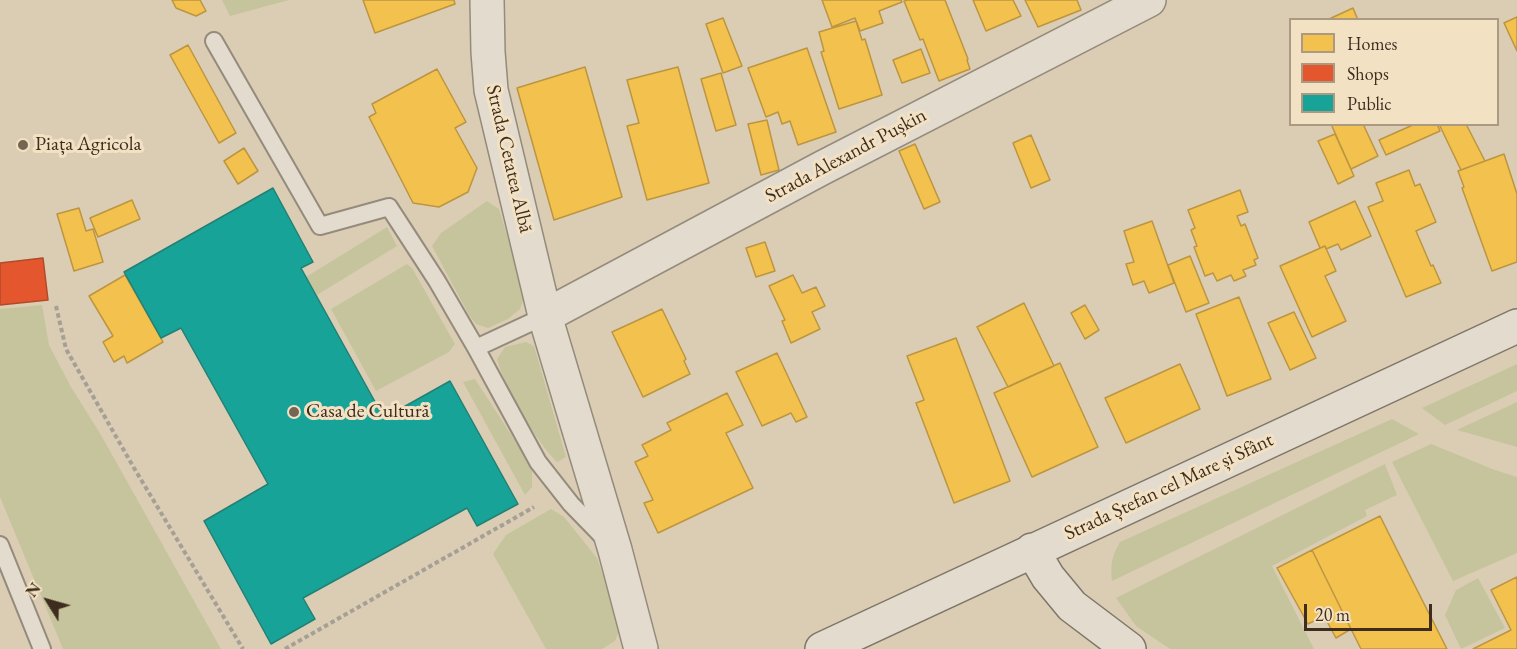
<!DOCTYPE html>
<html>
<head>
<meta charset="utf-8">
<style>
  body { margin:0 }
  #map { position:relative; width:1517px; height:649px; overflow:hidden; background:#dbcdb4; font-family:"EB Garamond",serif }
  canvas { display:block }
  .legend { position:absolute; left:1289px; top:18px; width:210px; height:108px; box-sizing:border-box; background:#f3e1c3; border:2px solid #ab9981; margin:0; padding:8px 10px; list-style:none; font-size:18px; color:#3e2d1f }
  .legend li { display:flex; align-items:center; gap:12px; height:30px }
  .legend b { width:30px; border:2px solid #ab9981 }
  .north { position:absolute; left:18px; top:571px; width:60px; height:60px; -webkit-text-stroke:4px #f3e1c3; paint-order:stroke; rotate:307deg; font-size:16px; font-weight:700; line-height:24px; text-align:center; color:#3e2d1f }
  .north::after { content:''; display:block; margin:auto; width:21px; height:27px; background:#3e2d1f; clip-path:polygon(50% 0,100% 100%,50% 72%,0 100%) }
  .scale { position:absolute; left:1304px; top:604px; width:128px; height:27px; box-sizing:border-box; border:3px solid #3e2d1f; border-top:0; padding-left:8px; font-size:18px; line-height:21px; white-space:nowrap; color:#3e2d1f; -webkit-text-stroke:4px #f3e1c3; paint-order:stroke }
</style>
</head>
<body>
<div id="map">
<canvas width="1517" height="649"></canvas>
<ul class="legend">
<li><b style="height:16px;background:#f2c14e"></b>Homes</li>
<li><b style="height:16px;background:#e4572e"></b>Shops</li>
<li><b style="height:16px;background:#17a398"></b>Public</li>
</ul>
<div class="north">N</div>
<div class="scale">20 m</div>
</div>
<script>
const context = document.querySelector('canvas').getContext('2d');
context.lineJoin = 'round';
function paint(path, color) {
  context.fillStyle = color;
  context.fill(path, 'evenodd');
}
function strokePath(path, color, width, dash) {
  context.strokeStyle = color;
  context.lineWidth = width;
  context.lineCap = dash ? 'butt' : 'round';
  context.setLineDash(dash || []);
  context.stroke(path);
}
function write(font, color, halo, rows, align = 'center') {
  context.font = font + ' "EB Garamond",serif';
  context.lineWidth = 6;
  context.setLineDash([]);
  context.textBaseline = 'middle';
  context.strokeStyle = halo;
  context.fillStyle = color;
  for (const [text, x, y, turn = 0] of rows) {
    context.save();
    context.translate(x, y);
    context.rotate((+turn || 0) * Math.PI / 180);
    context.textAlign = isNaN(turn) ? turn : align;
    if (halo) context.strokeText(text, 0, 0);
    context.fillText(text, 0, 0);
    context.restore();
  }
}
paint(new Path2D(`
  M222 0H289L230 16Z
  M487 201 499 209 525 295 520 309 508 319 488 328 476 324 469 315 432 246 441 233Z
  M387 227 397 246 317 295 306 277Z
  M407 264 412 268 455 344 449 352 376 391 331 309Z
  M42 305 49 345 71 387 101 435 221 649H63L0 497V309Z
  M526 342 534 346 566 457 557 462C536 441 505 389 497 359L505 347Z
  M1517 364V391L1445 425 1422 408Z
  M475 379 532 467V487L525 495 463 382Z
  M1517 402V447L1457 430Z
  M1392 419 1419 434 1112 581C1110 566 1112 555 1120 542Z
  M1431 444 1495 470 1517 477V553L1453 581 1392 462Z
  M1385 464 1397 495 1365 510 1367 516 1272 566 1314 649H1170L1136 626 1116 598Z
  M551 509 564 517 597 558 621 626 615 641 602 649H546L493 554 506 535Z
  M1478 578 1505 628 1461 649 1445 615 1456 590Z`), '#c6c49c');
const homes = new Path2D(`
  M172 0H200L206 11 196 16 176 8Z
  M363 0H454L455 4 375 33Z
  M822 0H901L902 2 879 11 883 23 860 31 855 18 832 27Z
  M908 0H945L968 59 967 60 970 69 939 81 923 39 920 40 904 1Z
  M973 0H1013L1021 16 986 31Z
  M1025 0H1077L1081 10 1038 27Z
  M1353 8 1358 20H1327Z
  M1517 17V51L1504 23Z
  M723 18 742 66 723 73 706 24Z
  M856 21 862 40 865 39 882 95 839 109 821 52 824 51 819 32Z
  M188 45 236 133 219 143 170 55Z
  M807 48 836 132 798 145 790 121 782 124 778 112 766 117 748 68Z
  M921 49 930 73 902 83 893 60Z
  M585 67 622 197 554 220 517 88Z
  M678 67 709 183 647 200 627 126 639 123 627 80Z
  M437 69 466 122 455 128 477 168 468 192 439 207 413 203 369 117 376 113 372 104Z
  M721 73 736 125 716 131 701 79Z
  M767 120 779 170 761 175 748 124Z
  M1331 124H1363L1378 156 1351 169Z
  M1415 124H1437L1440 131 1386 155 1379 140Z
  M1439 124H1466L1485 161 1461 170Z
  M1335 134 1354 176 1338 184 1318 141Z
  M1031 135 1050 180 1031 188 1013 143Z
  M915 144 940 202 924 209 899 151Z
  M244 148 258 171 238 184 224 161Z
  M1504 154 1517 194V262L1492 271 1462 188 1464 187 1458 171Z
  M1409 170 1415 186 1420 184 1436 222 1416 231 1431 266 1433 265 1441 283 1406 297 1368 207 1383 201 1376 183Z
  M1240 190 1248 212 1237 216 1241 226 1245 224 1258 258 1254 260 1256 265 1243 270 1246 276 1234 281 1231 275 1217 281 1213 273 1205 276 1194 247 1197 246 1191 230 1195 228 1188 210Z
  M132 200 140 219 98 237 90 218Z
  M1355 201 1371 236 1341 250 1338 244 1326 249 1325 246 1320 248 1309 222Z
  M79 208 86 231 93 229 103 262 74 271 57 214Z
  M1152 221 1174 283 1149 293 1144 281 1133 285 1126 264 1134 262 1124 231Z
  M765 242 775 271 756 277 746 248Z
  M1325 246 1336 271 1325 276 1346 321 1312 337 1280 266Z
  M1190 256 1209 303 1186 312 1168 265Z
  M125 275 163 342 127 363 124 356 114 362 103 342 113 336 89 296Z
  M793 275 802 293 816 287 825 306 812 312 820 329 791 343 782 321 785 320 769 286Z
  M1239 297 1271 379 1227 396 1196 314Z
  M1024 303 1054 366 1008 387 977 327Z
  M1085 305 1099 330 1085 339 1071 313Z
  M662 309 686 359 684 361 690 374 643 397 612 332Z
  M1294 312 1316 358 1290 370 1268 323Z
  M956 338 1010 481 954 503 916 403 924 400 907 356Z
  M777 353 807 417 796 422 791 413 762 426 736 372Z
  M1060 363 1098 447 1032 477 994 393Z
  M1180 364 1200 409 1126 443 1105 398Z
  M727 393 743 425 726 433 753 488 658 533 644 503 653 500 635 462 648 456 642 445 671 430 667 423Z
  M1380 516 1410 576 1447 649H1361L1351 629 1312 550Z
  M1312 550 1351 629 1336 638 1324 616 1308 624 1277 568Z
  M1517 577V649H1473L1511 630 1491 590Z`);
paint(homes, '#f2c14e');
strokePath(homes, '#bc9540', 1.5);
const shops = new Path2D(`
  M43 258 48 300 0 305V263Z`);
paint(shops, '#e4572e');
strokePath(shops, '#b24a2a', 1.5);
const public = new Path2D(`
  M273 188 313 262 301 268 384 418 450 381 518 504 477 526 467 508 303 598 315 619 271 644 204 521 268 484 181 328 161 338 124 272Z`);
paint(public, '#17a398');
strokePath(public, '#238074', 1.5);
const lane = new Path2D(`
  M214 41 320 226 389 207 437 281 476 348 545 316
  M476 348 538 462 571 504 606 540
  M0 545 42 649`);
const street = new Path2D(`
  M487 0 488 52 491 90 545 316 615 550 641 649
  M545 316 822 168 1149 0`);
const secondary = new Path2D(`
  M1032 550 1048 577 1072 606 1129 649
  M822 649 1517 326`);
strokePath(lane, '#958b7c', 20);
strokePath(street, '#958b7c', 36);
strokePath(secondary, '#7f7668', 36);
strokePath(new Path2D(`
  M56 306 66 349 134 468 243 649
  M285 649 534 507`), '#a69f95', 4, [4.5, 3]);
strokePath(lane, '#e2dbce', 16);
strokePath(street, '#e2dbce', 33);
strokePath(secondary, '#e2dbce', 33);
for (const [x, y, r, color] of [
  [23,145,6,"#756553"],
  [294,412,6,"#756553"]
]) {
  const dot = new Path2D();
  dot.arc(x, y, r, 0, 2 * Math.PI);
  context.fillStyle = color;
  context.fill(dot);
  strokePath(dot, '#f3e1c3', 2);
}
write('20px', '#3e2d1f', '#f3e1c3', [
  ["Piața Agricola",35,145],
  ["Casa de Cultură",306,412]
], 'left');
write('20px', '#3e2d1f', '#f3e1c3', [
  ["Strada Alexandr Pușkin",846,156,-28],
  ["Strada Cetatea Albă",509,159,77],
  ["Strada Ștefan cel Mare și Sfânt",1169,487,-25]
]);
</script>
</body>
</html>
